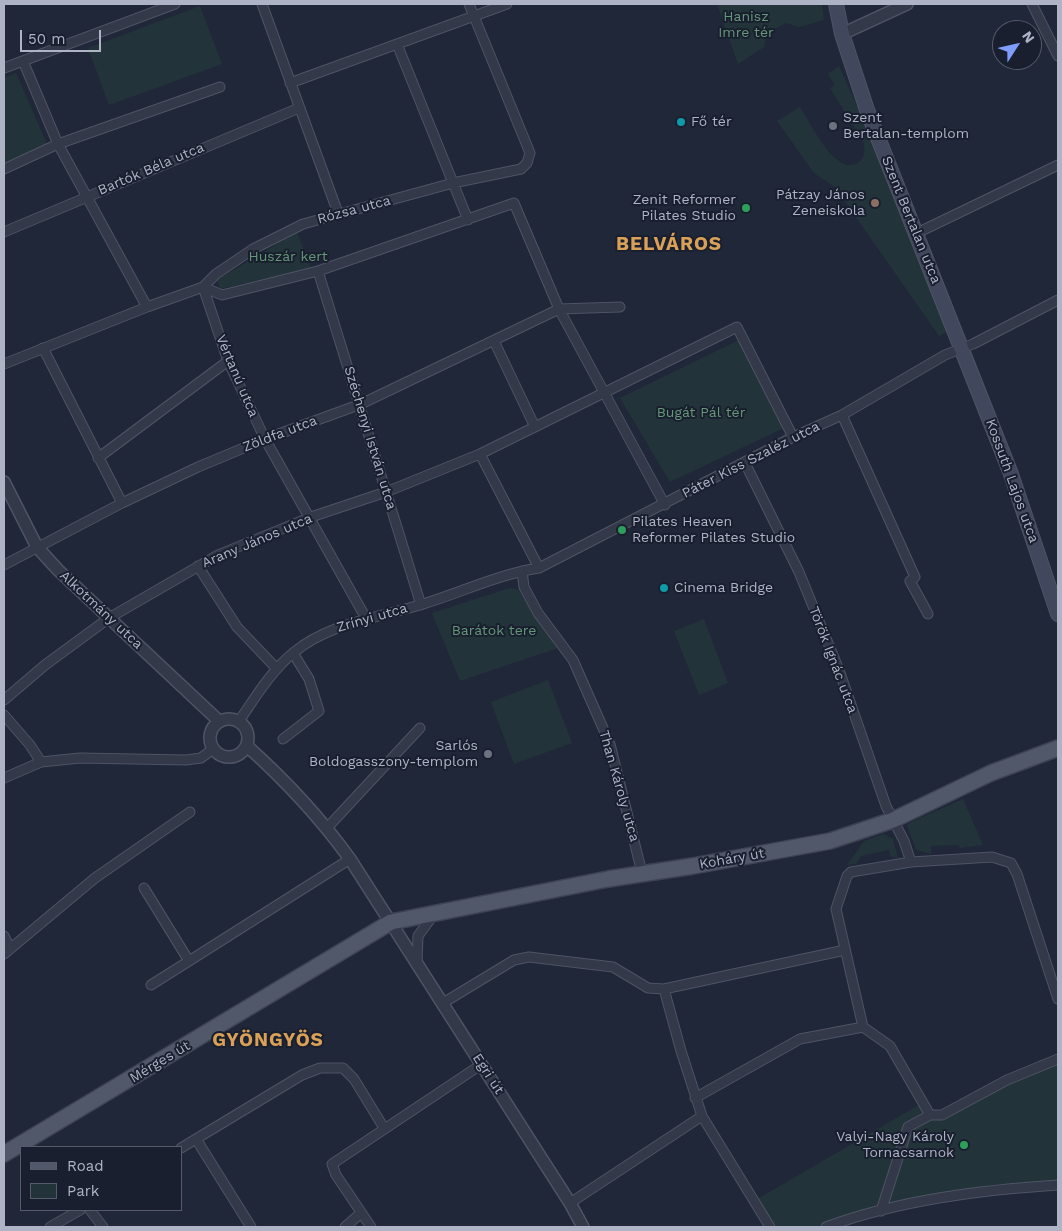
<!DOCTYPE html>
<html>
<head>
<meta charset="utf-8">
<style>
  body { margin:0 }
  #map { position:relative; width:1062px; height:1231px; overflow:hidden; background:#202739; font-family:"Work Sans",sans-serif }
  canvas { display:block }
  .frame { position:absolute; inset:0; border:5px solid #aeb4c6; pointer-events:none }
  .legend { position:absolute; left:20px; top:1146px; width:162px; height:65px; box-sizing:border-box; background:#191f2e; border:1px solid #555b6b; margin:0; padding:6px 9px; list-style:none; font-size:15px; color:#aeb4c6 }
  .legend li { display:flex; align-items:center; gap:10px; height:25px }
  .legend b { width:25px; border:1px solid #555b6b }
  .north { position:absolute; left:992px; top:20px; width:50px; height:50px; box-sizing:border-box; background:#191f2e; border:1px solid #555b6b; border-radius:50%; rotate:55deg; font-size:14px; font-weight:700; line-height:20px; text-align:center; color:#aeb4c6 }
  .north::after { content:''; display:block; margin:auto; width:18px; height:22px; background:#7d9cfc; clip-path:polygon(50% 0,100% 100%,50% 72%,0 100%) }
  .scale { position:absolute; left:20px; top:30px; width:81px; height:22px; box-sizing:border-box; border:2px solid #aeb4c6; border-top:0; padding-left:6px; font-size:15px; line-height:18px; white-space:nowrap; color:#aeb4c6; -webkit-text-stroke:4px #191f2e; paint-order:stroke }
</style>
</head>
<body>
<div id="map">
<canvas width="1062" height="1231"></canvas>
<div class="frame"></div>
<ul class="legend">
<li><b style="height:6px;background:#51586a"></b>Road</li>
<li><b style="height:14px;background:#22343a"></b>Park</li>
</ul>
<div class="north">N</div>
<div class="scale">50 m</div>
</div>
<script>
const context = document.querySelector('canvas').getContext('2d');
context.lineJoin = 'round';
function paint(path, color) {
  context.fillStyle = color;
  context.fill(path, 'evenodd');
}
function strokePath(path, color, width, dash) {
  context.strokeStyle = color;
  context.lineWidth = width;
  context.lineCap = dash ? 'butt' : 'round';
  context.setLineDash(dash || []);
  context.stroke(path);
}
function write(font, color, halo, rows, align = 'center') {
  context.font = font + ' "Work Sans",sans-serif';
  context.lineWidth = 4;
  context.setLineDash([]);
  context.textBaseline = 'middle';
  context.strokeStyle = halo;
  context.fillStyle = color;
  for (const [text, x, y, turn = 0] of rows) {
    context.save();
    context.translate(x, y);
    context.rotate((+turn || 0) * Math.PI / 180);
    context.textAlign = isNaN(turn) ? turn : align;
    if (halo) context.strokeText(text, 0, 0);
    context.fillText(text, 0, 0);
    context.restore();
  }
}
paint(new Path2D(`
  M717 4H822L824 20 799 27 786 23 767 33 764 47 738 64Z
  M200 6 222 64 109 105 88 48Z
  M839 66 887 172 949 331 939 336 835 187 814 173 777 121 800 107C811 123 836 179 859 162 866 157 865 149 863 141L830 88 835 85 828 74Z
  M16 73 47 144 4 163V78Z
  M297 232 311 268 220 289 217 280Z
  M739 340 786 427 670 482 620 398Z
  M510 588 519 590 532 612 558 648 460 681 432 613Z
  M704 619 728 683 699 695 674 631Z
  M548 680 572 743 514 764 491 702Z
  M963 799 983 845 960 848 958 845 931 846V854L916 850 907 825 909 823Z
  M884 834 893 839 898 858 891 857 889 850 861 856 856 864 847 865 864 841Z
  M1058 1059V1185L937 1199 826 1227H770L754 1201 922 1103 930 1115H942Z`), '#22343a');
const minor = new Path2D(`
  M262 4 338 213
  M1032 4 1058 56
  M397 44 468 220
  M23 61 58 144 147 307
  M4 68 175 4
  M290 83 507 4
  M4 169 58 144 220 87
  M4 232 299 108
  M917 233 1058 165
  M318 271 421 605
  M203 287 222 295 318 271 514 203 559 309 665 505
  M203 287 228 361 265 439 367 620
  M494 341 535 427
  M43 348 122 503
  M4 364 147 307 203 287 216 274 253 249 303 224 453 183 521 169 527 163 530 153 469 4
  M842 415 915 577 910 581 928 614
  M480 454 539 568
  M98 458 228 361
  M745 463 799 572 839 670 886 806 904 841 911 862
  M4 565 122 503 198 467 265 439 361 404 559 309 620 307
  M198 566 237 627 277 669
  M522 571 524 587 538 613 573 660 610 744 642 873
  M4 700 45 665 109 618 218 555 311 517 386 492 480 454 737 327 793 437
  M4 715 30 745 41 762
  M239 721C255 698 271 671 293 653 330 622 379 618 423 604 462 592 499 574 539 568L793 437 842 415 945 355 973 344 1058 300
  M283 739 319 711 309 679 293 653
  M4 778 41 762 80 758 186 760 201 758 213 749
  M327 828 420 728
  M144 888 189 961 350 859
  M4 936 10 948
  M4 954 95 878 190 812
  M417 963 418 936 434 914
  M151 985 189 961
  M664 989 681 1051 702 1116 770 1227
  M443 1003 514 960 529 957 613 967 648 988 664 989 845 950
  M863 1027 836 909 847 876 851 872 911 862 992 857 1011 863 1017 874 1058 999
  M863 1027 890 1046 930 1115H942L1007 1080 1058 1059
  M695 1098 800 1039 863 1027
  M196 1139 251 1227
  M181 1148 302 1075 320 1068H343L354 1079 384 1128
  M570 1203 702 1116
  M90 1210 103 1227
  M881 1211 908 1127 930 1115
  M50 1227 80 1210
  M345 1227 361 1213
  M371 1227 336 1175 332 1164 482 1064
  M826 1227C899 1200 981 1190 1058 1185`);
const tertiary = new Path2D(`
  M842 34 907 4
  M4 482 37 547 58 570 219 721
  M210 738a19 19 0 1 1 38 0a19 19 0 1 1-38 0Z
  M247 746C286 781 319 816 350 859L570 1203 583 1227`);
const secondary = new Path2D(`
  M836 4 842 34 867 110 1011 474 1058 614`);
const primary = new Path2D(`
  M4 1154 391 922 608 879 693 866 830 841 893 820 991 773 1058 748`);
strokePath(minor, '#4e5464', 11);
strokePath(tertiary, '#4e5464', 14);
strokePath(secondary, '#4e5464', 16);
strokePath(primary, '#3d4353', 18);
strokePath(minor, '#333949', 9);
strokePath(tertiary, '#333949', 11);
strokePath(secondary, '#41485d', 14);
strokePath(primary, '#51586a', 15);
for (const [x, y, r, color] of [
  [681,122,5,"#0f9aa8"],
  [833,126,5,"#6b7280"],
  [875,203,5,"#8d6e63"],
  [746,208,5,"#2e9e5b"],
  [622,530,5,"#2e9e5b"],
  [664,588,5,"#0f9aa8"],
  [488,754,5,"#6b7280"],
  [964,1145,5,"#2e9e5b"]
]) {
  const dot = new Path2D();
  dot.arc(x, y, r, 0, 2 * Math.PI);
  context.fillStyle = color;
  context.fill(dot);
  strokePath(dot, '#191f2e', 2);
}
write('14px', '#649877', '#191f2e', [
  ["Hanisz",746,17],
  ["Imre tér",746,33],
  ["Huszár kert",288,257],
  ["Bugát Pál tér",701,413],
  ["Barátok tere",494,631]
]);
write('14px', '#aeb4c6', '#191f2e', [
  ["Szent",843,118],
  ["Bertalan-templom",843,134],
  ["Fő tér",691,122],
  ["Pátzay János",865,195,"right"],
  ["Zeneiskola",865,211,"right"],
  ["Zenit Reformer",736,200,"right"],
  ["Pilates Studio",736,216,"right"],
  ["Pilates Heaven",632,522],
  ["Reformer Pilates Studio",632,538],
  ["Cinema Bridge",674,588],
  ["Sarlós",478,746,"right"],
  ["Boldogasszony-templom",478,762,"right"],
  ["Valyi-Nagy Károly",954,1137,"right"],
  ["Tornacsarnok",954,1153,"right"]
], 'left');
write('14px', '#aeb4c6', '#191f2e', [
  ["Bartók Béla utca",151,169,-23],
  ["Rózsa utca",354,210,-15],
  ["Szent Bertalan utca",911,220,68],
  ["Vértanú utca",237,376,67],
  ["Zöldfa utca",280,434,-21],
  ["Széchenyi István utca",370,438,73],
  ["Páter Kiss Szaléz utca",751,460,-27],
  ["Kossuth Lajos utca",1012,481,70],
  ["Arany János utca",257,541,-23],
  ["Alkotmány utca",101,610,43],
  ["Zrínyi utca",372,618,-16],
  ["Török Ignác utca",833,660,69],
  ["Than Károly utca",619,786,74],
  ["Koháry út",732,859,-10],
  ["Mérges út",160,1062,-31],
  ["Egri út",488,1074,57]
]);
context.letterSpacing = '1px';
write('bold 19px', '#d8a157', '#191f2e', [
  ["BELVÁROS",669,244],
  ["GYÖNGYÖS",268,1040]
]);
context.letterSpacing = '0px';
</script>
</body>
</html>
